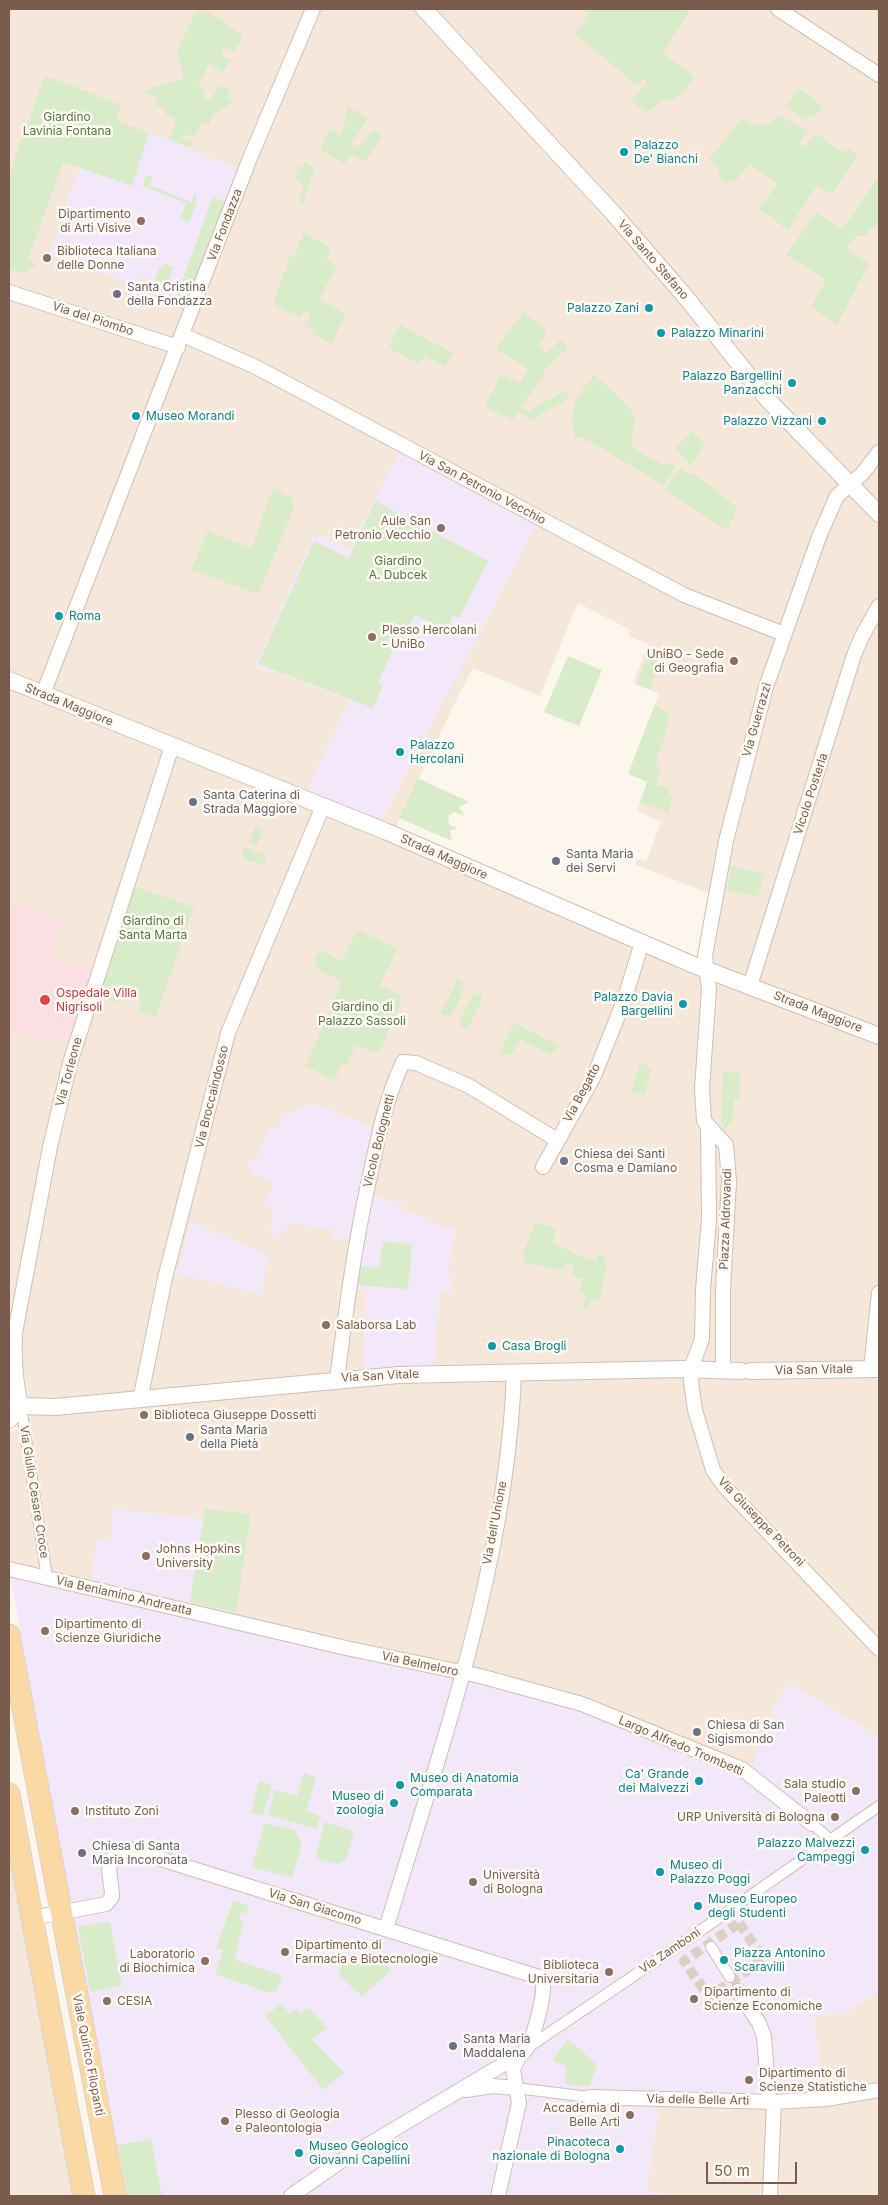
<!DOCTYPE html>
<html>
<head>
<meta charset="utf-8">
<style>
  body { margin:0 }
  #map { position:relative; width:888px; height:2205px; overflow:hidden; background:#fdf6ec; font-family:Inter,sans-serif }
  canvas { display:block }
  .frame { position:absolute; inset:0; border:10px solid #7a5c4d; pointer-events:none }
  .scale { position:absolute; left:706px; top:2162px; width:91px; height:22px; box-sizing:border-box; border:2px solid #7a5c4d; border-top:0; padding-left:6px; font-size:15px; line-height:18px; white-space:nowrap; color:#7a5c4d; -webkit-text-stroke:4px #fffaf3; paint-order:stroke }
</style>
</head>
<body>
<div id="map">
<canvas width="888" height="2205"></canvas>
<div class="frame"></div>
<div class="scale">50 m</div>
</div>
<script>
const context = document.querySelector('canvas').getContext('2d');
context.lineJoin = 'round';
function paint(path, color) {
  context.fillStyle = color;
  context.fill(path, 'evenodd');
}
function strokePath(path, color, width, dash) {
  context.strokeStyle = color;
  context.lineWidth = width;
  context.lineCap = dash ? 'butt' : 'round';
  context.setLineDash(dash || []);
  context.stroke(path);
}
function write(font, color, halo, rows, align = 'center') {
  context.font = font + ' Inter,sans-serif';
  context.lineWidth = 5;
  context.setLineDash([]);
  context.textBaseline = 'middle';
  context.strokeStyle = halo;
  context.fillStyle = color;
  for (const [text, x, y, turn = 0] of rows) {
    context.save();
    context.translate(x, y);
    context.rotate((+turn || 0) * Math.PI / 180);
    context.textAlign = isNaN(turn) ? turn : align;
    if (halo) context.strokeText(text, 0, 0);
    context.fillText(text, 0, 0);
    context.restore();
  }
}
paint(new Path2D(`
  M9 9H879V1737L789 1683 776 1705 753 1763 744 1771 9 1567V1434L21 1427 29 1405 19 1343 9 1344ZM399 453 536 524 380 823 306 792 350 700 272 670 270 673 255 667 317 535 349 550ZM578 603 631 630 628 636 648 644 633 683 659 694 628 774 647 782 637 811 661 822 646 862 637 859 635 865 709 893 697 957 395 829 458 696 473 668 540 696Z
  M9 1855 42 2023 74 2196H9Z
  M879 1994V2196H677L646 2191 659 2104 824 2091 813 2016 845 2013 867 1998Z`), '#f5e8da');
paint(new Path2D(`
  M149 133 163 137 241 170 196 295 190 293 183 310 154 301 160 282 140 275 136 285 49 256 80 167 132 186Z
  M399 453 537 524 380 823 306 792 350 700 272 670 270 673 255 667 314 534 349 550Z
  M313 1103 372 1127 351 1241 332 1238 333 1229 289 1223 288 1230 280 1229 279 1238 270 1232 274 1209 264 1204 274 1183 251 1173 252 1169 247 1166 250 1158 256 1160 270 1127 277 1129 283 1116Z
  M373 1195 402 1204 403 1211 424 1216 439 1227 456 1229 447 1274 453 1275 451 1292 440 1291 434 1366 362 1370 366 1290 352 1288Z
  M191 1221 267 1255 262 1295 176 1273Z
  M113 1509 204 1519 189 1609 91 1586 96 1539 110 1541Z
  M9 1569 559 1697 744 1770 753 1763 776 1705 789 1683 879 1737V1994L867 1998 845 2013 813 2017 824 2091 817 2102 659 2104 646 2191 677 2196H123Z`), '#f3e8fa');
paint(new Path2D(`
  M9 901 61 920 50 951 63 961 92 970 68 1041 49 1037 48 1040 9 1031Z`), '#fbdfe3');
paint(new Path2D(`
  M197 9H200L225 21 224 23 244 35 234 52 225 47 221 55 230 60 223 72 209 64 198 85 206 91 203 97 210 101 219 85 230 90 227 98 232 100 227 108 222 106 219 112 214 113 209 125 202 122 194 138 185 134 183 139 192 143 190 148 169 139 177 119 165 114 166 109 156 105 158 98 146 93 148 88 184 79 177 51Z
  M583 9H691L663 53 692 75 693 79 685 90 674 100 661 101 649 111 645 112 631 102 647 82 643 79 637 85 575 34 589 13Z
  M45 75 121 105 116 120 149 133 132 186 63 162 28 260 37 264 24 273 9 269V175Z
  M799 89 823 106 815 116 812 115 806 121 786 107Z
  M348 107 368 118 352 144 357 148 373 130 382 136 365 162 351 154 344 165 321 149 329 130 340 134 348 115 345 114Z
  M779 114 807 132 800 143 805 147 816 133 842 152 849 149 858 155 832 194 817 185 788 230 759 209 777 184 749 164 736 180 725 183 718 177 719 168 709 159 742 119C755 128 769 127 779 114Z
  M305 162 315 168 303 204 298 202 304 185 294 179 299 166 303 167Z
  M149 175 153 176 149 185 191 202 195 194 197 200 189 223 180 219 186 203 142 186 145 177Z
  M879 175V225L871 228 865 236H856L848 247 850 252 869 264 837 325 811 307 826 280 786 255 817 212 840 228 845 226Z
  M213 197 228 203 196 295 190 293 183 310 174 307 179 289Z
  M303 232 331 248 326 259 337 266 319 299 346 314 331 344 312 333 313 329 305 325 311 313 303 311 301 317 273 305 290 255 295 256Z
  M164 263 173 267 168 285 155 280 160 266 163 267Z
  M524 311 548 332 539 346 545 353 561 340 568 347 544 371V376L520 407 528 412 564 391 569 396 568 399 541 414 534 421 519 412 512 420 485 407 501 375 520 383 528 369 496 349Z
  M400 325 453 353 445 367 425 356 419 364 388 348Z
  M594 374 629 407 635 417 631 446 661 464H673L675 467 664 485 582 437H575C568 406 577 398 594 374Z
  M692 431 705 445 691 466 675 448Z
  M681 467 688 474 690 473 699 477 737 508 728 529 719 526 665 490Z
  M273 488 292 498 294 508 258 594 191 570 208 531 251 548Z
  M375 501 488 561 459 618 453 615 447 629 415 615 399 648 395 646 378 682 383 685 373 708 258 664 314 541 349 558Z
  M568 656 602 670 579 726 544 712Z
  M651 656 658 659 659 663 650 690 637 684 646 659Z
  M655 704 669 715 666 733 656 761 657 766 661 768 657 785 670 789 669 794 673 796 669 813 640 802 647 782 628 774Z
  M418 778 469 802 459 807 465 816 454 812 448 816 449 824 458 829 450 830 452 841 399 818Z
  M255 826 263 831 256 846 249 843Z
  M248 848 265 855 267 858 265 863C258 865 246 861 242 855L243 849Z
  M731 866 764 874 758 897 727 890Z
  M133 886 194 907 155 1018 138 1011 142 999 120 992 116 1003 96 995Z
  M357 930 398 949 380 985 398 994 402 999 381 1050 372 1052 356 1045 347 1064 341 1065 335 1080 305 1066 310 1059 309 1058 342 981 318 970 315 960 320 950 342 961Z
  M458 979 464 984 462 994 451 1016 440 1014Z
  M482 993 484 995 468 1029H464L459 1022 472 996Z
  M514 1023 559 1045 552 1055 522 1040H520L511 1055 499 1054Z
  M640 1063 652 1068 644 1095 631 1091Z
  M723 1071 740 1074V1098L734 1099 732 1123 725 1129 721 1122Z
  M536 1222 556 1229 553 1243 591 1261 592 1259 596 1261 599 1254 606 1258 604 1263 607 1265 599 1300 590 1302 588 1310 583 1309 586 1294 578 1293 583 1279 572 1276 574 1265 565 1263 563 1270 524 1263 525 1258 521 1257Z
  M383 1242 412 1244 408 1289 353 1285 356 1266 379 1268Z
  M205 1509 251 1514 236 1612 190 1602Z
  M304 1773 316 1777 306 1811 320 1816 316 1829 268 1815 275 1790 297 1796Z
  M259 1781 272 1785 263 1816 251 1813Z
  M325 1822 354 1831 346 1860 337 1864 315 1858Z
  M265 1823 295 1830 302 1845 292 1878 252 1867Z
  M233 1901 249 1906 247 1913 242 1912 239 1920 244 1923 235 1956 238 1961 282 1975 278 1989 270 1993 215 1974 223 1950 216 1948Z
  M110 1921 122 1986 90 1992 78 1927Z
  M345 1954 387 1966 391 1971 362 1996 339 1975Z
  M282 2004 290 2014 296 2008 300 2013 310 2008 327 2028 312 2039 344 2073 323 2090 265 2015Z
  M568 2039 597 2065 590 2086 567 2085 565 2079 567 2067 561 2063H556L553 2059Z
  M151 2139 162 2196H127L118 2145Z`), '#d8ecc9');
strokePath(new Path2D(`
  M739 1923 764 1959 709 1997 684 1961Z`), '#dcd0c4', 10, [10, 5]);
const pedestrian = new Path2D(`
  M21 1406 47 1578
  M812 1824 831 1840
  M711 1947 730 1977
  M527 2048 700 1931 879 1806
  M516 2088 589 2097`);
const minor = new Path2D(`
  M778 9 879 75
  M9 292 178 347
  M183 335 254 366 684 595 784 634
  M43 694 250 158 313 9
  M750 986 854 655 862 636 879 606
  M708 1127 709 1219 703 1289 702 1339 693 1363 691 1382 695 1410 713 1470 725 1487 879 1649
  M543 1167 594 1076 625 998 642 942
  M343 1334C350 1281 358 1228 370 1176 378 1137 386 1098 403 1062L416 1063 469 1086 557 1140
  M871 1369 879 1293
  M723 1370V1290L729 1181 726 1145 704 1121 702 1088 709 989 705 956 726 841 766 687 819 537 837 496 862 474 879 452
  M337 1379 342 1341
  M140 1400 165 1278 228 1033 323 806
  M21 1406C15 1381 14 1358 15 1333L50 1147 70 1063 172 746
  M9 1569 346 1648 480 1676 582 1704 742 1769 812 1824
  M32 1918 106 1904 112 1897C112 1873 99 1858 129 1849L542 1978C547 1991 533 2042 524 2052L341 2161 291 2196
  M386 1929C440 1750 508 1561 514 1372
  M738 1991 759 2023 764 2036 769 2102
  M466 2090 493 2086 516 2088
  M589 2097 774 2102 826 2099 879 2090
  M498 2196 519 2103 513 2069 520 2055
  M770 2196 774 2102`);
const tertiary = new Path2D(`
  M424 9 613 213 684 295 768 400 879 514
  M9 680 385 831 689 963 879 1036
  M750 1371 879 1369
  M9 1392 21 1406
  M21 1406 55 1407 399 1375 682 1369 741 1371
  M9 1420 21 1406`);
const primary = new Path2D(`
  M9 1635 115 2196
  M9 1794 84 2196`);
strokePath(pedestrian, '#d1beb0', 12);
strokePath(minor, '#d1beb0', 16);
strokePath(tertiary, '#d1beb0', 18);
strokePath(primary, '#dad1cd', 23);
strokePath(pedestrian, '#fff', 10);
strokePath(minor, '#fff', 14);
strokePath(tertiary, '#fff', 16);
strokePath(primary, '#fbd9a5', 21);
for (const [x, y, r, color] of [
  [624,152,5,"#0f9aa8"],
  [141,221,5,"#8d6e63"],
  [47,258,5,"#8d6e63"],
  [117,294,5,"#6b7280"],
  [649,308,5,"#0f9aa8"],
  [661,333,5,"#0f9aa8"],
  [792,383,5,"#0f9aa8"],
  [136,416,5,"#0f9aa8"],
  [822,421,5,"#0f9aa8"],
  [441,528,5,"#8d6e63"],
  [59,616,5,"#0f9aa8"],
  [372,637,5,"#8d6e63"],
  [734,661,5,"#8d6e63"],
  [400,752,5,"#0f9aa8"],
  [193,802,5,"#6b7280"],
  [556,861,5,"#6b7280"],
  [45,1000,6,"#e0444e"],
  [683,1004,5,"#0f9aa8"],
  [564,1161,5,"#6b7280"],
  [326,1325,5,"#8d6e63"],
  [492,1346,5,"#0f9aa8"],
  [144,1415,5,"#8d6e63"],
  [190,1437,5,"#6b7280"],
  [146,1556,5,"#8d6e63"],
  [45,1631,5,"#8d6e63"],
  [697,1732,5,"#6b7280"],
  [699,1781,5,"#0f9aa8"],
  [400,1785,5,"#0f9aa8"],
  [856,1791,5,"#8d6e63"],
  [394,1803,5,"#0f9aa8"],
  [75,1811,5,"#8d6e63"],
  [835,1817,5,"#8d6e63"],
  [865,1850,5,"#0f9aa8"],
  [82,1853,5,"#6b7280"],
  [660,1872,5,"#0f9aa8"],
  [473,1882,5,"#8d6e63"],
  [698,1906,5,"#0f9aa8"],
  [285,1952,5,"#8d6e63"],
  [724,1960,5,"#0f9aa8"],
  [205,1961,5,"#8d6e63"],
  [609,1972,5,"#8d6e63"],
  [694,1999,5,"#8d6e63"],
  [107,2001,5,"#8d6e63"],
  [453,2046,5,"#6b7280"],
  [749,2080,5,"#8d6e63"],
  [630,2115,5,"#8d6e63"],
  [225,2121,5,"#8d6e63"],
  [620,2149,5,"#0f9aa8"],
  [299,2153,5,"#0f9aa8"]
]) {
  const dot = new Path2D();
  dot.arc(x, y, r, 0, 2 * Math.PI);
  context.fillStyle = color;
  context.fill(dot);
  strokePath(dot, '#fffaf3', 2);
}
write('12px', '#537a41', '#fffaf3', [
  ["Giardino",67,117],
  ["Lavinia Fontana",67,131],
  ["Giardino",398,561],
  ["A. Dubcek",398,575],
  ["Giardino di",153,921],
  ["Santa Marta",153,935],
  ["Giardino di",362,1007],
  ["Palazzo Sassoli",362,1021]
]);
write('12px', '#0d838f', '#fffaf3', [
  ["Palazzo",634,145],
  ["De' Bianchi",634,159],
  ["Palazzo Zani",639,308,"right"],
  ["Palazzo Minarini",671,333],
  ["Palazzo Bargellini",782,376,"right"],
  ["Panzacchi",782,390,"right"],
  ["Museo Morandi",146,416],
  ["Palazzo Vizzani",812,421,"right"],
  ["Roma",69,616],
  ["Palazzo",410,745],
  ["Hercolani",410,759],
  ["Palazzo Davia",673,997,"right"],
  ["Bargellini",673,1011,"right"],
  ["Casa Brogli",502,1346],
  ["Ca' Grande",689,1774,"right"],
  ["dei Malvezzi",689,1788,"right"],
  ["Museo di Anatomia",410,1778],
  ["Comparata",410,1792],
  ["Museo di",384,1796,"right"],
  ["zoologia",384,1810,"right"],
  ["Palazzo Malvezzi",855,1843,"right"],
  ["Campeggi",855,1857,"right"],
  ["Museo di",670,1865],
  ["Palazzo Poggi",670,1879],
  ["Museo Europeo",708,1899],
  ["degli Studenti",708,1913],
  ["Piazza Antonino",734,1953],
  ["Scaravilli",734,1967],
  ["Pinacoteca",610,2142,"right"],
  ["nazionale di Bologna",610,2156,"right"],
  ["Museo Geologico",309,2146],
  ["Giovanni Capellini",309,2160]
], 'left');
write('12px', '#785e54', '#fffaf3', [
  ["Dipartimento",131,214,"right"],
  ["di Arti Visive",131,228,"right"],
  ["Biblioteca Italiana",57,251],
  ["delle Donne",57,265],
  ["Aule San",431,521,"right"],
  ["Petronio Vecchio",431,535,"right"],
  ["Plesso Hercolani",382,630],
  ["- UniBo",382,644],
  ["UniBO - Sede",724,654,"right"],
  ["di Geografia",724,668,"right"],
  ["Salaborsa Lab",336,1325],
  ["Biblioteca Giuseppe Dossetti",154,1415],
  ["Johns Hopkins",156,1549],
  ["University",156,1563],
  ["Dipartimento di",55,1624],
  ["Scienze Giuridiche",55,1638],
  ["Sala studio",846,1784,"right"],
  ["Paleotti",846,1798,"right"],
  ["Instituto Zoni",85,1811],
  ["URP Università di Bologna",825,1817,"right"],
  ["Università",483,1875],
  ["di Bologna",483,1889],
  ["Dipartimento di",295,1945],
  ["Farmacia e Biotecnologie",295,1959],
  ["Laboratorio",195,1954,"right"],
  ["di Biochimica",195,1968,"right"],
  ["Biblioteca",599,1965,"right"],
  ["Universitaria",599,1979,"right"],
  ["Dipartimento di",704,1992],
  ["Scienze Economiche",704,2006],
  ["CESIA",117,2001],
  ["Dipartimento di",759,2073],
  ["Scienze Statistiche",759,2087],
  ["Accademia di",620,2108,"right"],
  ["Belle Arti",620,2122,"right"],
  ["Plesso di Geologia",235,2114],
  ["e Paleontologia",235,2128]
], 'left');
write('12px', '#7a5c4d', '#fffaf3', [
  ["Via Fondazza",225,225,-69],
  ["Via Santo Stefano",653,260,49],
  ["Via del Piombo",93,319,18],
  ["Via San Petronio Vecchio",482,488,28],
  ["Strada Maggiore",69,705,22],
  ["Via Guerrazzi",757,720,-74],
  ["Vicolo Posterla",811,794,-72],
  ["Strada Maggiore",444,857,24],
  ["Strada Maggiore",818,1012,21],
  ["Via Torleone",69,1072,-75],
  ["Via Begatto",582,1093,-62],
  ["Via Broccaindosso",212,1097,-76],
  ["Vicolo Bolognetti",379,1141,-76],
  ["Piazza Aldrovandi",726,1219,-88],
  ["Via San Vitale",814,1370,-1],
  ["Via San Vitale",380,1376,-3],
  ["Via Giulio Cesare Croce",34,1492,81],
  ["Via Giuseppe Petroni",761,1522,46],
  ["Via dell'Unione",495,1523,-79],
  ["Via Beniamino Andreatta",124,1596,13],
  ["Via Belmeloro",420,1664,12],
  ["Largo Alfredo Trombetti",681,1746,23],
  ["Via San Giacomo",315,1907,17],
  ["Via Zamboni",670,1951,-34],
  ["Viale Quirico Filopanti",88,2055,79],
  ["Via delle Belle Arti",698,2100,1]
]);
write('12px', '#5b616d', '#fffaf3', [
  ["Santa Cristina",127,287],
  ["della Fondazza",127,301],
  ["Santa Caterina di",203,795],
  ["Strada Maggiore",203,809],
  ["Santa Maria",566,854],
  ["dei Servi",566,868],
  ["Chiesa dei Santi",574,1154],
  ["Cosma e Damiano",574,1168],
  ["Santa Maria",200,1430],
  ["della Pietà",200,1444],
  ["Chiesa di San",707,1725],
  ["Sigismondo",707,1739],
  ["Chiesa di Santa",92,1846],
  ["Maria Incoronata",92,1860],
  ["Santa Maria",463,2039],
  ["Maddalena",463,2053]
], 'left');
write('12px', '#be3a42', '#fffaf3', [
  ["Ospedale Villa",56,993],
  ["Nigrisoli",56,1007]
], 'left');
</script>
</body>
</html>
